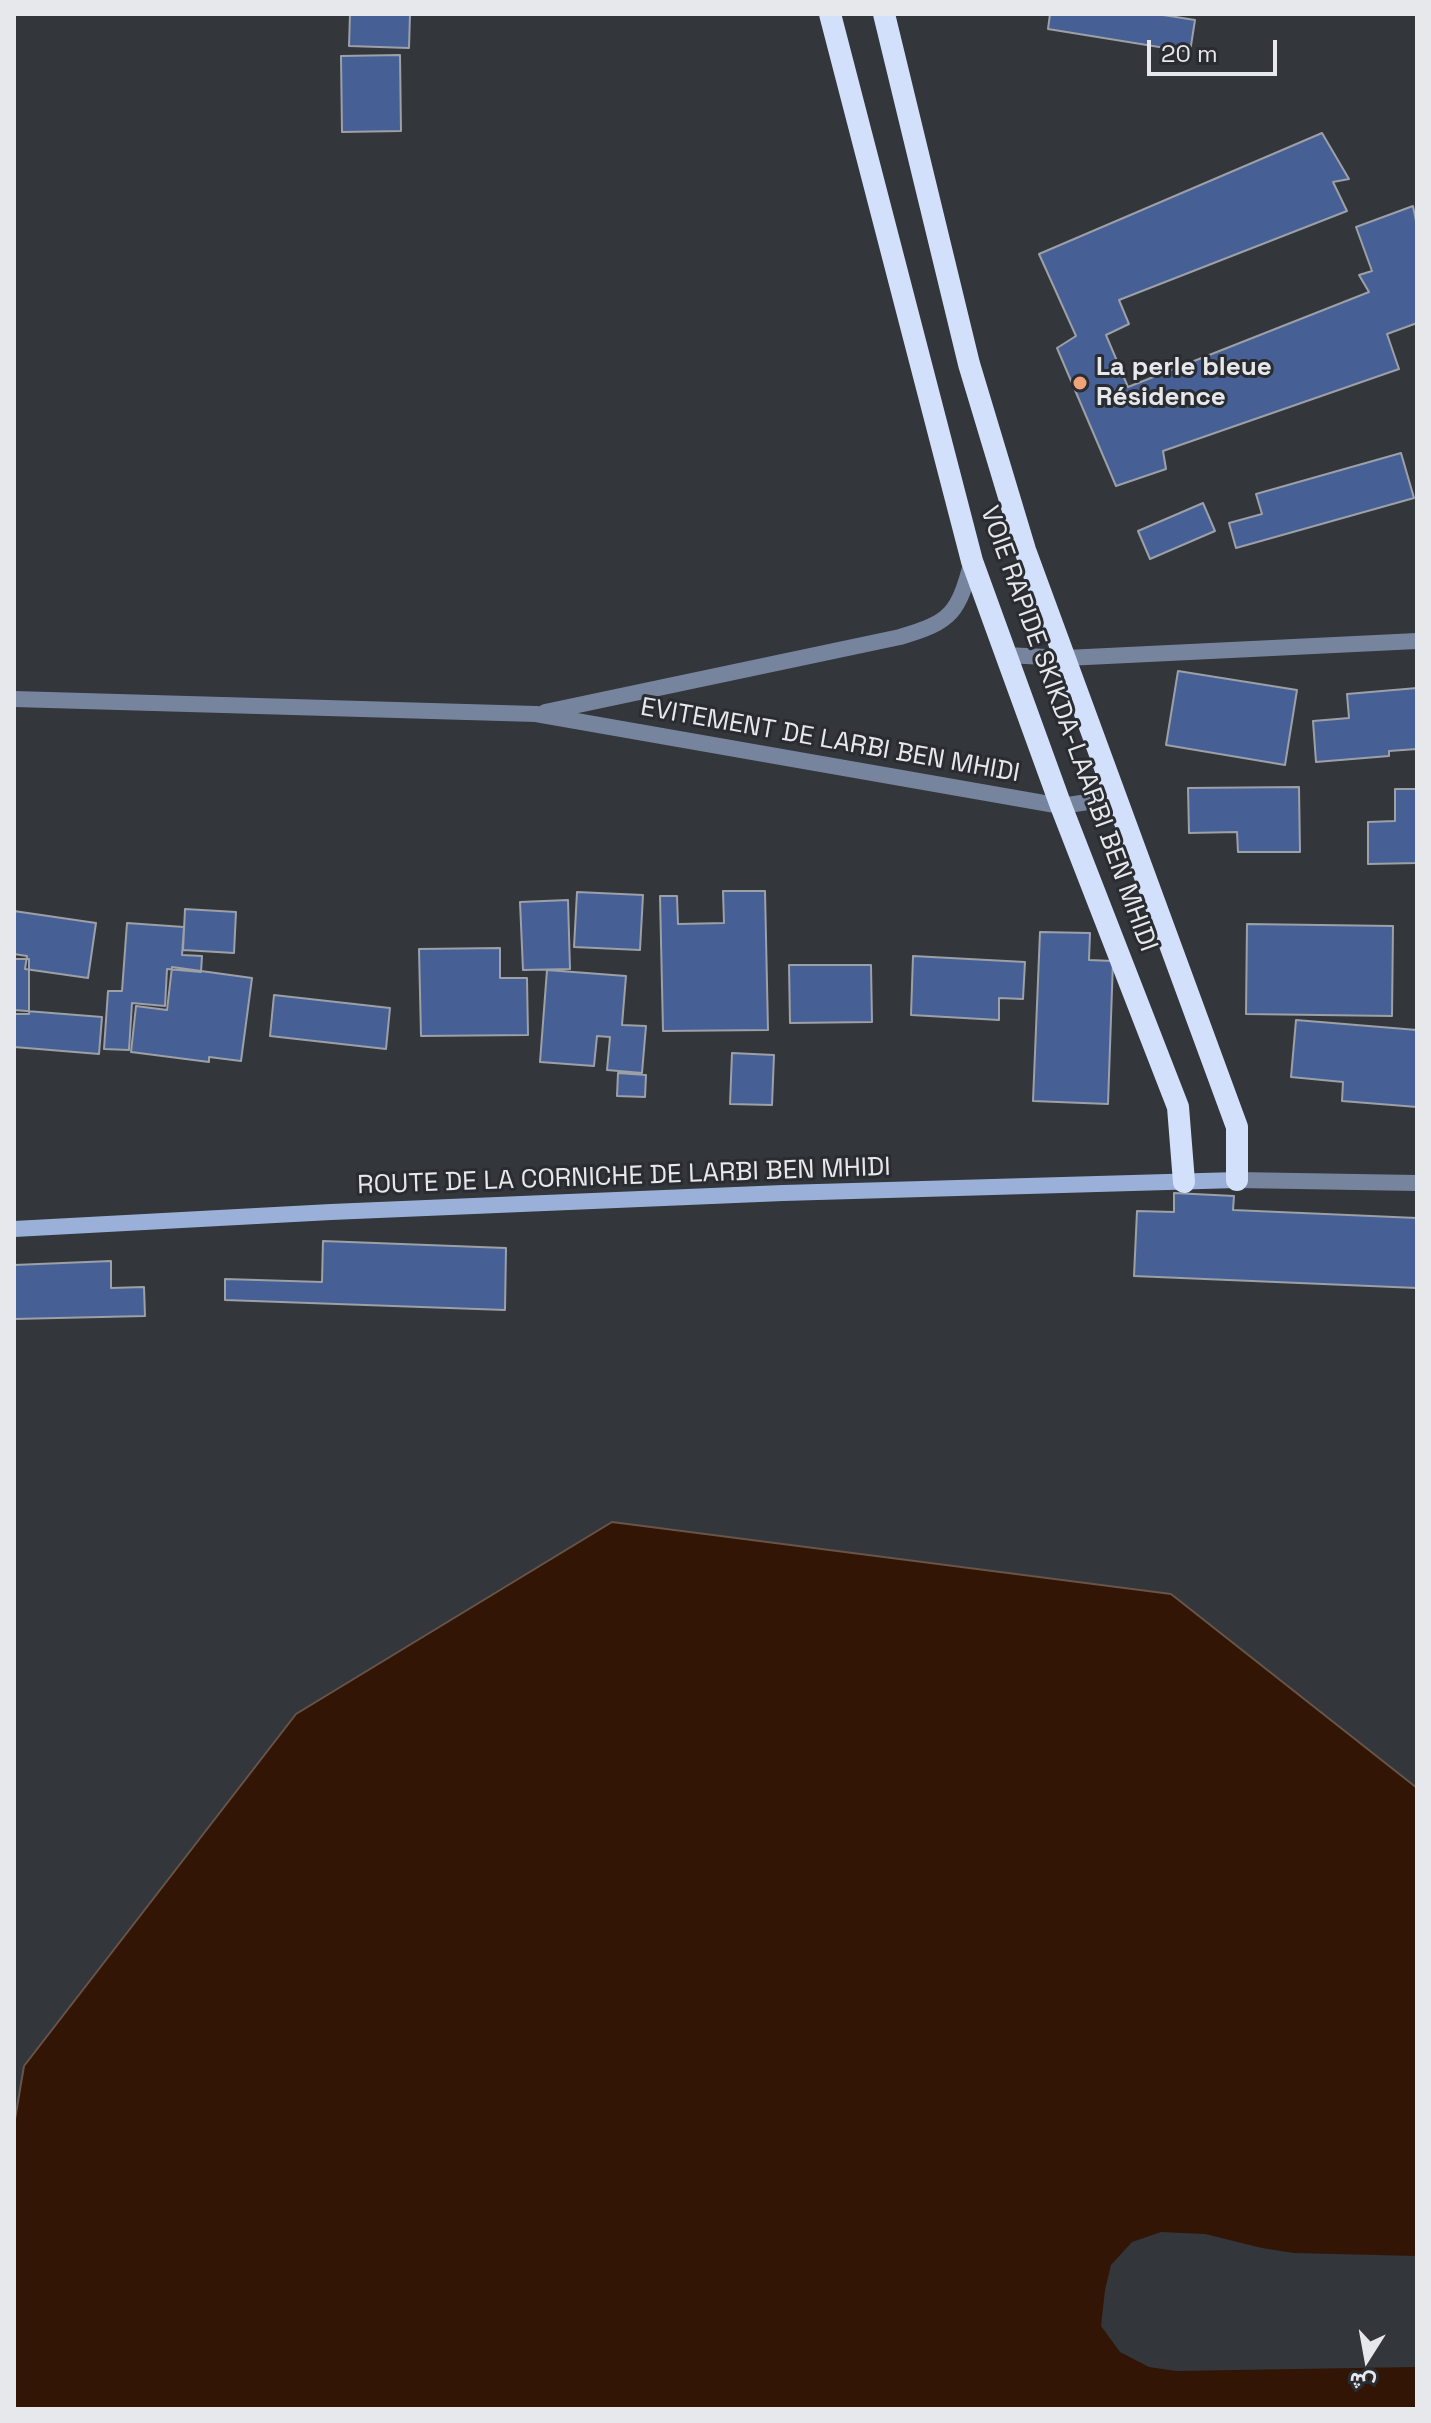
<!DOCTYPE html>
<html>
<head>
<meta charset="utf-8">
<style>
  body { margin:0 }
  #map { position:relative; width:1431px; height:2423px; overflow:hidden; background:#33363b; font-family:"Space Grotesk",Vazirmatn,sans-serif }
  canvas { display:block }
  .frame { position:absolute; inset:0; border:16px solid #e6e8eb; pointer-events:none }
  .north { position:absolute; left:1327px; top:2319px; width:80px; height:80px; -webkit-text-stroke:6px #292c31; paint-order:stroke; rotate:191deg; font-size:22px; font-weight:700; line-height:32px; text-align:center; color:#e6e8eb }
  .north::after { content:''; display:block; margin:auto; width:28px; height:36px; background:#e6e8eb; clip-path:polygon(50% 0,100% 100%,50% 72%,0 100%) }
  .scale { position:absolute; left:1147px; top:40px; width:130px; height:36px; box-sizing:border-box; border:4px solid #e6e8eb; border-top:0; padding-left:10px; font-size:24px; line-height:28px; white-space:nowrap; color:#e6e8eb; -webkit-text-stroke:6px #292c31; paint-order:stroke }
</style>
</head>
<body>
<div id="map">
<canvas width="1431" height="2423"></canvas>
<div class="frame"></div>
<div class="north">ش</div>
<div class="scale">20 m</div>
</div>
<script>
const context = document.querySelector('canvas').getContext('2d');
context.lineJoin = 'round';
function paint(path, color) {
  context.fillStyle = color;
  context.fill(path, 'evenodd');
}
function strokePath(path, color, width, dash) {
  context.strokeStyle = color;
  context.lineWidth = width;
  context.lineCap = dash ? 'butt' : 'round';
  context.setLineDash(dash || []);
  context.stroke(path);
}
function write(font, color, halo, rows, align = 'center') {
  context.font = font + ' "Space Grotesk",sans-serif';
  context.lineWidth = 6;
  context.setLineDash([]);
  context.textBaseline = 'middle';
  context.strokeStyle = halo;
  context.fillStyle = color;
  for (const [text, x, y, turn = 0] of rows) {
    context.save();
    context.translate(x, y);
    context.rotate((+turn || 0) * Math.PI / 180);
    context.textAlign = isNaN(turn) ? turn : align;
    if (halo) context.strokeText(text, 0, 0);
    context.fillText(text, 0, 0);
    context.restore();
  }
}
const water = new Path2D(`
  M612 1522 1171 1594 1417 1788V2409H14V2125L24 2066 296 1714Z`);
paint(water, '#321504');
strokePath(water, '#685449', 2);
paint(new Path2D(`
  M1161 2232 1205 2234 1262 2248 1294 2253 1417 2256V2367L1176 2371 1149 2367 1120 2352 1101 2326 1105 2290 1111 2265 1132 2242Z`), '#33363b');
const building = new Path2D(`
  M350 14H410L409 48 349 46Z
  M1050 14H1157L1195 20 1190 52 1048 29Z
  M400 55 401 131 342 132 341 56Z
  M1322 133 1349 179 1333 182 1347 211 1119 300 1129 324 1106 335 1128 387 1369 292 1359 275 1372 271 1356 227 1413 206 1417 226V323L1387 334 1399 369 1163 451 1166 469 1116 486 1057 348 1076 336 1039 254Z
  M1401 453 1414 498 1236 548 1229 523 1262 514 1256 494Z
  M1203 503 1215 531 1150 559 1138 531Z
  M1178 671 1297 690 1285 765 1166 745Z
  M1417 688V749L1389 751V756L1316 762 1313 721 1349 718 1347 694Z
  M1299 787 1300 852H1238L1237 832 1189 833 1188 788Z
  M1395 789H1417V863L1368 864V822L1395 821Z
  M723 891H765L768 1030 663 1031 660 896H677L678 924 724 923Z
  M577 892 643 895 640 950 574 947Z
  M568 900 570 969 523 970 520 902Z
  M185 909 236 912 234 953 183 950Z
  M14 911 96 923 88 978 25 969 27 956 14 954Z
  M127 923 184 927 182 955 202 956 201 972 167 969 165 1006 132 1003 129 1050 104 1049 108 991H122Z
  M1247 924 1393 926 1392 1016 1246 1014Z
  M1040 932 1090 933 1089 960 1113 961 1108 1104 1033 1101Z
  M500 948V978H527L528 1035 421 1036 419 949Z
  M913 956 1025 962 1023 999 999 998V1020L911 1015Z
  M14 959H29V1014H14Z
  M789 965H871L872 1022 790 1023Z
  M172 967 252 978 241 1061 209 1057V1062L131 1052 136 1006 167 1010Z
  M547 970 626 976 622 1025 646 1026 642 1073 607 1070 610 1037 597 1036 594 1066 540 1062Z
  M274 995 390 1008 386 1049 270 1036Z
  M14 1010 102 1017 99 1054 14 1047Z
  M1296 1020 1417 1030V1107L1342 1101 1343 1082 1291 1077Z
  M732 1053 774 1055 772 1105 730 1104Z
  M618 1073 646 1075 645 1097 617 1096Z
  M1174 1193 1234 1196 1233 1210 1417 1218V1288L1134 1276 1137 1211 1174 1212Z
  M323 1241 506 1248 505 1310 225 1300V1279L322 1282Z
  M111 1261V1288L144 1287 145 1316 14 1319V1265Z`);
paint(building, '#466096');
strokePath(building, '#9da0a6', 2);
strokePath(new Path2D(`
  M1237 1180 1417 1183`), '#77849d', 16);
strokePath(new Path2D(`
  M1006 655 1066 658 1417 641`), '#77849d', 16);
strokePath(new Path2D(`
  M14 699 536 714 1061 806 1115 798
  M545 712 900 637C952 622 958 613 972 561`), '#77849d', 16);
strokePath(new Path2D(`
  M14 1229 331 1212 783 1193 1237 1180`), '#9bb0d8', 16);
strokePath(new Path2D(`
  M830 14 972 561 1061 806 1178 1107 1184 1182
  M884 14 969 364 1025 550 1237 1127V1180`), '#d2e0fc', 22);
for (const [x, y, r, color] of [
  [1080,383,8,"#f0a278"]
]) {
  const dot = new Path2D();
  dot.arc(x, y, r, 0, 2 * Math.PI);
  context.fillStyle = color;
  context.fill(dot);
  strokePath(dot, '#292c31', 3);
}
write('bold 26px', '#e6e8eb', '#292c31', [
  ["La perle bleue",1096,368],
  ["Résidence",1096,398]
], 'left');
write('26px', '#e6e8eb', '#292c31', [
  ["VOIE RAPIDE SKIKDA-LAARBI BEN MHIDI",1068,729,70],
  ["EVITEMENT DE LARBI BEN MHIDI",830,741,10],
  ["ROUTE DE LA CORNICHE DE LARBI BEN MHIDI",624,1177,-2]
]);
</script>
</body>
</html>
